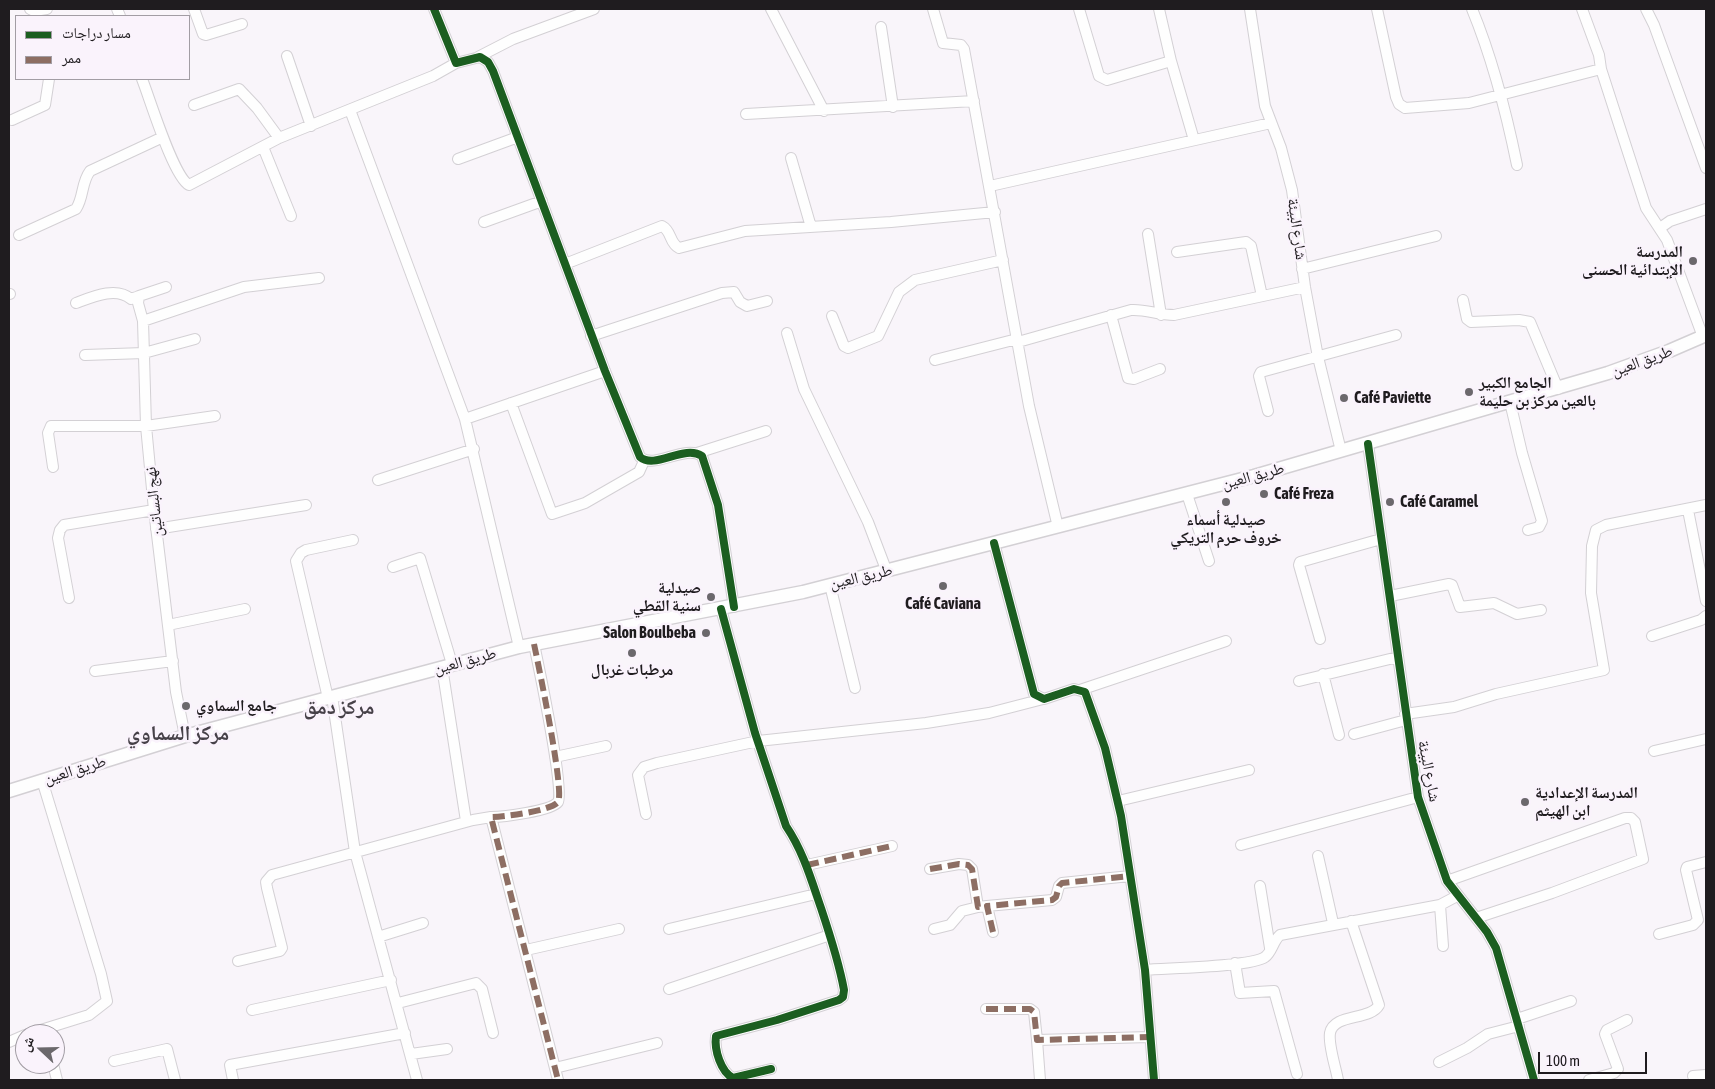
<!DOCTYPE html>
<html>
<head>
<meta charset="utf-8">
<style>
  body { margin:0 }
  #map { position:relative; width:1715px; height:1089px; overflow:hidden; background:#f9f5fa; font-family:"Asap Condensed","Noto Naskh Arabic",sans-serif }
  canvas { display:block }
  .frame { position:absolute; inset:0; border:10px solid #1f1c1f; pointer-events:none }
  .legend { position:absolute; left:15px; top:15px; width:175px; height:65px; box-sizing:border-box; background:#faf3fc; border:1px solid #a29da4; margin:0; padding:6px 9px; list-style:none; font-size:15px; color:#1f1c1f }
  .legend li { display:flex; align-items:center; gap:10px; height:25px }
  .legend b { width:25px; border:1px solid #a29da4 }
  .north { position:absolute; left:15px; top:1024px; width:50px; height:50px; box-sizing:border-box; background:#faf3fc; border:1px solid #a29da4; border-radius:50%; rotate:291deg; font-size:14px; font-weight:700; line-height:20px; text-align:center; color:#1f1c1f }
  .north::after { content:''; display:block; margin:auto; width:18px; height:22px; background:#6b686c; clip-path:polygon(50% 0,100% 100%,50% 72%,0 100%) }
  .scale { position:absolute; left:1538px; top:1052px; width:109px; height:22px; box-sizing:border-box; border:2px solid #1f1c1f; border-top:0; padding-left:6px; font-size:15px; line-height:18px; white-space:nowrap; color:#1f1c1f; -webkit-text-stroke:4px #faf3fc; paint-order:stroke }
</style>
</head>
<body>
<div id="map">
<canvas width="1715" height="1089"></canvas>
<div class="frame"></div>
<ul class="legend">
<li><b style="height:6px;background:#1b5e20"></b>مسار دراجات</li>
<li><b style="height:6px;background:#8d6e63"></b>ممر</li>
</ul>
<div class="north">ش</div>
<div class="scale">100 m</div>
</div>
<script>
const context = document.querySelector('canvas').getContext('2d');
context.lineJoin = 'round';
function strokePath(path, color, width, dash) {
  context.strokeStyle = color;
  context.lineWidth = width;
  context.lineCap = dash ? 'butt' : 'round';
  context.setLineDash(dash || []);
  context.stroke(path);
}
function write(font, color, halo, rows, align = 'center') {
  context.font = font + ' "Asap Condensed","Noto Naskh Arabic",sans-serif';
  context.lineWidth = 5;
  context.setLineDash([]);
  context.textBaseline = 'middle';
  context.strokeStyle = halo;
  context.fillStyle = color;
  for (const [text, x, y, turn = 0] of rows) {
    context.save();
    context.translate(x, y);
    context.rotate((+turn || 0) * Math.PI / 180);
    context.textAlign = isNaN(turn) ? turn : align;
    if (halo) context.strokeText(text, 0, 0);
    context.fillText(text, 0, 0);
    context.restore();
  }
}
const minor = new Path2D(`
  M30 9 34 11 47 9
  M117 9 120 16
  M194 9 203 34 206 35 242 24
  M434 9 456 63 480 57 488 62 493 71 605 371 640 457C655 470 684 444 702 456L718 505 734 607
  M771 9 824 111
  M933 9 943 43 961 45 964 49 1029 406 1058 527
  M1079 9 1099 76 1107 80 1171 61 1159 9
  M1250 9 1265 106 1281 148 1292 190 1305 287 1318 357 1341 451
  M1377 9 1396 97 1399 104 1405 108 1469 103 1601 69
  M1472 9C1493 60 1506 111 1517 165
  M1582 9 1599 55 1601 69 1646 208 1667 240 1703 337
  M1646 9 1654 25 1706 168
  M881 27 893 107
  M287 56 311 126
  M478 57 513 39 594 9
  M1171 61 1194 140
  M142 79C150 99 173 176 189 185L279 138
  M194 105 239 89 257 108 279 138 433 76 456 63
  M350 110 465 419 519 647
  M746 114 974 101
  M12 120 45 105 49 79
  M263 147 291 216
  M791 158 811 227
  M458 159 518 137
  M990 186 1271 123
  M484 222 542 201
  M1660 228 1670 221 1706 209
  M1148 234 1161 315
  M19 235 76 209C84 197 81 183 90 171L163 137
  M1177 252 1246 242 1251 246 1262 296
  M565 264 662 226C672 231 669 243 679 248L745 231 891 222 995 212
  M1302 269 1436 236
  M166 287 139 296 138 303 143 321 146 426 154 510 176 692 185 736
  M9 294H10
  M1463 300 1467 319 1471 322 1519 320 1530 322 1558 389
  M76 303C92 297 116 286 131 299L139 296
  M1111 315 1128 378 1134 379 1160 369
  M832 316 844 346 848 348 878 336 899 292 915 280 1003 260
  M143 321 244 287 319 278
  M787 333 804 389 868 522 887 572
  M591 336 722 293 734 292 740 302 747 306 767 301
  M1018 342 1131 310C1146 309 1158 315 1174 315L1305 287
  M85 355 144 353 195 339
  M935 360 1017 339
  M1510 402 1522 453 1542 521 1539 527 1528 530
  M511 403 552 514 585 503 639 472 644 461
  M1268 411 1259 376 1261 372 1396 335
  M465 419 605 371
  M1368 444 1418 797 1447 881 1487 932 1496 948 1534 1080
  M697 453 766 431
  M53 467 48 433 51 426H146L215 416
  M378 480 474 449
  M1187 494 1209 561
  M1688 510 1706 601
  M156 529 306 505
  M994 543 1034 694 1044 699 1074 689 1085 692 1105 748 1121 816 1145 970 1154 1080
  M393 567 420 558 452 664
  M830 585 855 688
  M1390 596 1449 584 1452 585 1460 607 1494 603 1517 614 1541 610
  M69 598 58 538 60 530 64 525 154 510
  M721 609 755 733 786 826C803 851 811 879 821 908 830 935 839 962 844 990L843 997 839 1000 777 1020 716 1036C714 1050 721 1072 733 1078L771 1069
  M168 625 245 609
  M1652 636 1701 620 1706 616
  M1320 639 1299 565 1300 562 1381 539
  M534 644C538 663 565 792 558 802 551 811 503 817 491 817L558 1080
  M442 667 466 821
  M95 671 173 661
  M1323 674 1339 735
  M1299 681 1398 657
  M1080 690 1226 641
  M332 696 355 852 417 1080
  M328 698 296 561 301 553 306 550 353 540
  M1405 714 1454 707 1496 694 1604 670 1591 593 1592 546 1596 530 1606 525 1706 505
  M1354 734 1406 720
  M1654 751 1706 739
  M555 757 606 746
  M1118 801 1249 770
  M646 814 638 775 644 767 657 763 758 741 926 723 989 713 1043 699
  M1241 845 1418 797
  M1318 856 1333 923
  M807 865 892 846
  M930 869 959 864 968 865 972 869 978 907 987 906
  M1447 881 1625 818H1631L1635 822 1643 859 1552 893 1476 918
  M1260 886 1270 948
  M1440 905 1443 946
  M669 929 816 894
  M934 929 950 925 962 911 978 907
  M993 932 987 906 1052 900 1056 897 1059 886 1062 883 1130 876
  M1659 934 1693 925 1698 920 1686 870 1687 867 1706 862
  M378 937 423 923
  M526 950 619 929
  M238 961 280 951 282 948 267 888 266 882 272 875 473 820 491 817
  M1235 963 1240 993 1274 991 1297 1074
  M1145 970C1166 968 1252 967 1265 957 1272 952 1273 941 1280 935L1440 905 1457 896
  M669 989 830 935
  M398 1003 476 983 482 989 493 1033
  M986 1009H1030L1034 1012 1037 1040 1150 1037
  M252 1010 391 980
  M1517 1019 1571 1001
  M28 1034 89 1015 107 1001 101 974 42 780
  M1037 1040 1040 1080
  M9 1042 25 1035
  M411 1054 447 1049
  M114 1061 167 1049 175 1080
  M1439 1062 1467 1048 1488 1034 1519 1026
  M53 1064 57 1080
  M555 1068 657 1043
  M1693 1076 1706 1075
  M233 1080 230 1065 405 1033
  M1338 1080C1336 1068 1328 1045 1330 1033 1334 1013 1370 1021 1379 1005L1351 921
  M1589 1080 1614 1073 1618 1069 1605 1034 1607 1030 1627 1020`);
const major = new Path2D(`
  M9 791 185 736 519 647 803 592 1254 476 1608 373 1669 351 1706 335`);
strokePath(minor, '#d3d0d4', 12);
strokePath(major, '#d3d0d4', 15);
strokePath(minor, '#fefefe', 10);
strokePath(major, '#fefefe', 12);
strokePath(new Path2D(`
  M534 644C538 663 565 792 558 802 551 811 503 817 491 817L558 1080
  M807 865 892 846
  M930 869 959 864 968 865 972 869 978 907 987 906
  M993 932 987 906 1052 900 1056 897 1059 886 1062 883 1130 876
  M986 1009H1030L1034 1012 1037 1040 1150 1037`), '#8d6e63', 6, [12, 6]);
strokePath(new Path2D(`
  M434 9 456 63 480 57 488 62 493 71 605 371 640 457C655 470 684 444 702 456L718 505 734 607
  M1368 444 1418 797 1447 881 1487 932 1496 948 1534 1080
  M994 543 1034 694 1044 699 1074 689 1085 692 1105 748 1121 816 1145 970 1154 1080
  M721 609 755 733 786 826C803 851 811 879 821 908 830 935 839 962 844 990L843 997 839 1000 777 1020 716 1036C714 1050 721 1072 733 1078L771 1069`), '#1b5e20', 8);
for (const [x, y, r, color] of [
  [1693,261,5,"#6b686c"],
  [1469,392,5,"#6b686c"],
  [1344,398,5,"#6b686c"],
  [1264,494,5,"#6b686c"],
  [1226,502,5,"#6b686c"],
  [1390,502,5,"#6b686c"],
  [943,586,5,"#6b686c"],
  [711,597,5,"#6b686c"],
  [706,633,5,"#6b686c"],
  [632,653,5,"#6b686c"],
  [186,706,5,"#6b686c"],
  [1525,802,5,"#6b686c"]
]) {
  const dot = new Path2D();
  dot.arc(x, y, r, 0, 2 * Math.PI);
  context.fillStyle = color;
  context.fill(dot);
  strokePath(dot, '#faf3fc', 2);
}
write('16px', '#1f1c1f', '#faf3fc', [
  ["شارع البيئة",1297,229,82],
  ["طريق العين",1642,361,-20],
  ["طريق العين",1253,476,-15],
  ["نهج البساتين",154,502,-96],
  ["طريق العين",861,577,-13],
  ["طريق العين",465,661,-15],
  ["طريق العين",75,770,-17],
  ["شارع البيئة",1429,771,79]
]);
write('bold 16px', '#1f1c1f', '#faf3fc', [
  ["المدرسة",1683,252,"right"],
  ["الإبتدائية الحسنى",1683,270,"right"],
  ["الجامع الكبير",1479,383],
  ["بالعين مركز بن حليمة",1479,401],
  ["Café Paviette",1354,398],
  ["Café Freza",1274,494],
  ["Café Caramel",1400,502],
  ["صيدلية أسماء",1226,520,"center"],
  ["خروف حرم التريكي",1226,538,"center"],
  ["صيدلية",701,588,"right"],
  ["سنية القطي",701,606,"right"],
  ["Café Caviana",943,604,"center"],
  ["Salon Boulbeba",696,633,"right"],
  ["مرطبات غربال",632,670,"center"],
  ["جامع السماوي",196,706],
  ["المدرسة الإعدادية",1535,793],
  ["ابن الهيثم",1535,811]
], 'left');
write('bold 21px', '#464148', '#faf3fc', [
  ["مركز دمق",339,707],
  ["مركز السماوي",178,733]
]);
</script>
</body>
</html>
